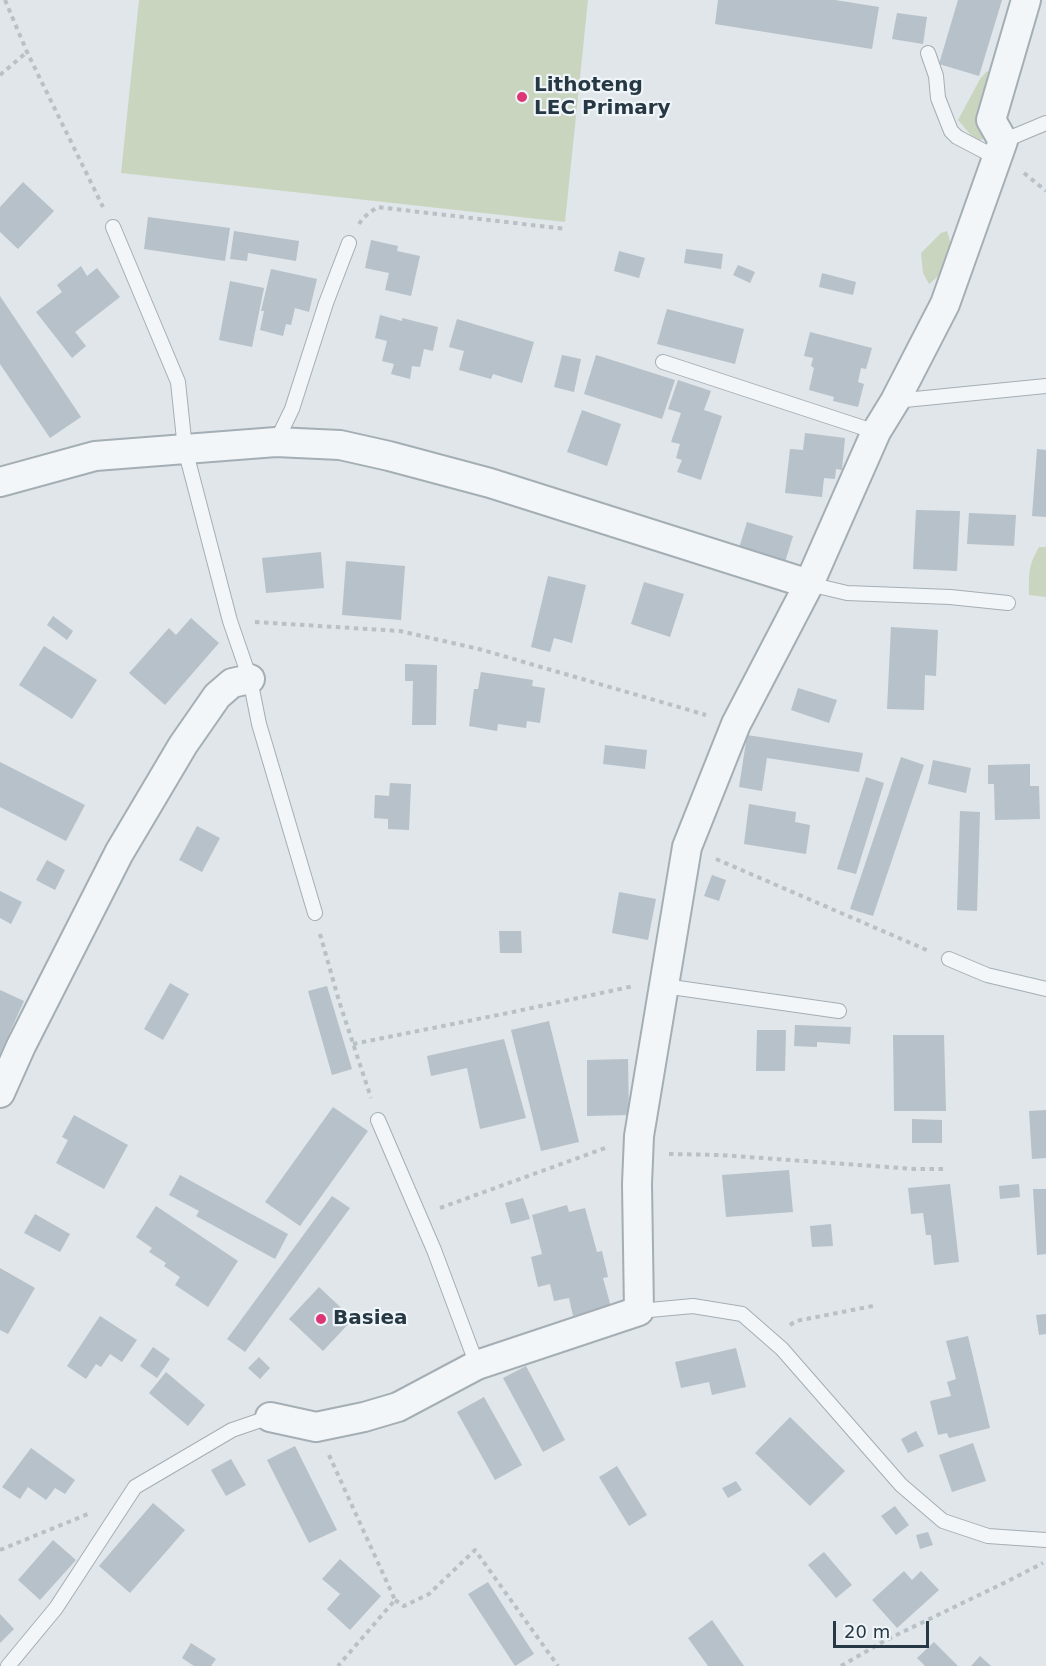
<!DOCTYPE html>
<html>
<head>
<meta charset="utf-8">
<style>
  body { margin:0 }
  #map { position:relative; width:1046px; height:1666px; overflow:hidden; background:#e0e6ea; font-family:"DejaVu Sans",sans-serif }
  canvas { display:block }
  .scale { position:absolute; left:833px; top:1621px; width:96px; height:27px; box-sizing:border-box; border:3px solid #263844; border-top:0; padding-left:8px; font-size:18px; line-height:21px; white-space:nowrap; color:#263844; -webkit-text-stroke:4px #eff5f8; paint-order:stroke }
</style>
</head>
<body>
<div id="map">
<canvas width="1046" height="1666"></canvas>
<div class="scale">20 m</div>
</div>
<script>
const context = document.querySelector('canvas').getContext('2d');
context.lineJoin = 'round';
function paint(path, color) {
  context.fillStyle = color;
  context.fill(path, 'evenodd');
}
function strokePath(path, color, width, dash) {
  context.strokeStyle = color;
  context.lineWidth = width;
  context.lineCap = dash ? 'butt' : 'round';
  context.setLineDash(dash || []);
  context.stroke(path);
}
function write(font, color, halo, rows, align = 'center') {
  context.font = font + ' "DejaVu Sans",sans-serif';
  context.lineWidth = 4.5;
  context.setLineDash([]);
  context.textBaseline = 'middle';
  context.strokeStyle = halo;
  context.fillStyle = color;
  for (const [text, x, y, turn = 0] of rows) {
    context.save();
    context.translate(x, y);
    context.rotate((+turn || 0) * Math.PI / 180);
    context.textAlign = isNaN(turn) ? turn : align;
    if (halo) context.strokeText(text, 0, 0);
    context.fillText(text, 0, 0);
    context.restore();
  }
}
paint(new Path2D(`
  M139 0H588L565 222 121 173Z
  M995 70 987 132 984 139 976 141 958 120 980 79 986 72Z
  M947 231 953 251 941 274 929 284 923 273 921 253 941 233Z
  M1039 547H1046V597L1029 595C1029 574 1028 566 1039 547Z`), '#cad5c0');
paint(new Path2D(`
  M718 0H835L879 7 872 49 715 24Z
  M958 0H1002L979 76 939 64Z
  M897 13 927 17 923 44 892 39Z
  M23 182 54 211 18 249 0 232V207Z
  M148 217 230 228 225 261 144 249Z
  M234 231 299 241 296 261 248 253 247 261 230 259Z
  M371 240 398 246 397 251 420 256 411 296 385 290 389 273 365 268Z
  M686 249 723 254 721 269 684 263Z
  M619 251 645 258 639 278 614 271Z
  M738 265 755 272 750 283 733 275Z
  M81 266 87 276 97 268 120 297 75 332 86 346 72 358 36 312 62 292 57 285Z
  M271 269 317 279 309 312 295 308 291 325 286 324 283 336 260 330 264 311H261Z
  M822 273 856 282 853 295 819 287Z
  M230 281 264 288 252 347 219 340Z
  M0 296 81 417 50 438 0 364Z
  M667 309 744 329 735 364 657 344Z
  M380 315 402 321V318L438 327 433 351 424 349 420 367 412 366 410 379 391 374 394 364 382 361 387 341 375 338Z
  M457 319 534 342 522 383 493 374 491 379 459 370 464 351 449 347Z
  M810 332 872 348 866 369 861 368 858 382 864 384 858 407 833 401 834 397 809 390 814 368 811 366 813 358 804 356Z
  M562 355 581 359 574 392 554 387Z
  M596 355 675 380 662 419 584 394Z
  M678 380 711 391 704 410 722 416 701 480 677 472 682 460 676 458 680 444 671 442 681 413 668 409Z
  M582 410 621 424 607 466 567 452Z
  M805 433 845 438 842 470 836 469 835 479 824 478 822 497 785 493 790 449 803 450Z
  M1037 449 1046 450V517L1032 516Z
  M916 510 960 511 957 571 913 569Z
  M969 513 1016 515 1014 546 967 544Z
  M747 522 793 536 785 562 739 548Z
  M321 552 324 588 266 593 262 558Z
  M346 561 405 566 401 620 342 615Z
  M548 576 586 585 572 643 554 638 550 652 531 647Z
  M644 582 684 594 670 637 631 624Z
  M53 616 73 631 67 640 47 625Z
  M191 618 219 643 165 705 129 673 169 628 176 635Z
  M891 627 938 630 936 676 925 675 924 710 887 709Z
  M44 646 97 680 72 719 19 685Z
  M405 664 437 665 436 725H412L413 681H405Z
  M481 672 533 680 532 686 545 688 540 723 527 721 526 728 498 724 497 731 469 726 474 689H478Z
  M798 688 837 700 829 723 791 710Z
  M747 735 863 753 859 772 767 758 762 791 739 787Z
  M605 745 647 750 645 769 603 764Z
  M901 757 924 765 873 916 850 909Z
  M933 760 971 768 966 793 928 784Z
  M0 762 85 805 66 841 0 807Z
  M1030 764V786H1039L1040 819 995 820 994 784H988V765Z
  M866 777 884 783 856 874 837 869Z
  M390 783 411 784 409 830 388 829V819L374 818 375 795 389 796Z
  M749 804 796 812 795 822 810 825 806 854 744 844Z
  M960 811 980 812 977 911 957 910Z
  M197 826 220 838 202 872 179 860Z
  M47 860 65 870 55 890 36 880Z
  M712 875 726 880 719 901 704 896Z
  M0 891 22 902 11 924 0 918Z
  M619 892 656 899 648 940 612 933Z
  M499 931H521L522 953H500Z
  M170 983 189 994 163 1040 144 1029Z
  M327 986 352 1069 332 1075 308 991Z
  M0 990 24 1001 0 1054Z
  M549 1021 579 1142 541 1151 511 1030Z
  M795 1025 851 1027 850 1044 817 1042V1047L794 1046Z
  M757 1030H786L785 1071H756Z
  M893 1035H944L946 1111H894Z
  M504 1039 526 1118 480 1129 467 1068 431 1076 427 1056Z
  M628 1059 629 1115 587 1116V1060Z
  M333 1107 368 1131 300 1226 265 1202Z
  M1046 1110V1158L1032 1159 1029 1111Z
  M74 1115 128 1145 104 1189 56 1163 68 1140 62 1137Z
  M912 1119 942 1120V1143H912Z
  M789 1170 793 1212 726 1217 722 1175Z
  M180 1175 288 1234 275 1259 196 1216 199 1211 169 1195Z
  M950 1184 959 1262 934 1265 931 1235H926L923 1213 911 1214 908 1188Z
  M1019 1184 1020 1197 1000 1199 999 1186Z
  M1033 1189H1046V1254L1037 1255Z
  M332 1196 350 1208 245 1352 227 1339Z
  M523 1198 530 1219 511 1224 505 1203Z
  M567 1205 569 1212 585 1208 597 1252 602 1251 608 1277 603 1278 611 1307 573 1316 569 1298 554 1301 550 1284 538 1287 531 1257 542 1254 532 1215Z
  M156 1206 238 1261 208 1307 175 1285 180 1277 164 1266 166 1263 149 1252 152 1248 136 1237Z
  M35 1214 70 1234 60 1252 24 1233Z
  M831 1224 833 1246 812 1247 810 1226Z
  M0 1268 35 1288 8 1334 0 1330Z
  M319 1287 353 1319 323 1351 289 1319Z
  M1046 1314V1334L1039 1335 1036 1315Z
  M100 1316 137 1340 122 1362 110 1354 101 1367 96 1364 86 1379 67 1366Z
  M968 1336 990 1428 949 1438 947 1433 938 1435 930 1401 951 1396 947 1382 956 1379 946 1341Z
  M153 1347 170 1359 157 1378 140 1366Z
  M736 1348 746 1387 712 1395 709 1382 681 1388 675 1362Z
  M259 1357 270 1368 260 1379 248 1368Z
  M526 1366 565 1440 543 1452 503 1378Z
  M166 1372 205 1405 188 1426 149 1393Z
  M484 1397 522 1465 495 1480 457 1412Z
  M790 1417 845 1471 810 1506 755 1453Z
  M916 1431 924 1446 908 1453 901 1439Z
  M973 1443 986 1481 952 1492 939 1455Z
  M295 1446 337 1530 309 1543 267 1460Z
  M31 1448 75 1480 65 1494 55 1488 46 1500 28 1487 20 1499 2 1487Z
  M231 1459 246 1485 226 1496 211 1470Z
  M617 1466 647 1515 629 1526 599 1477Z
  M736 1481 742 1490 728 1498 722 1488Z
  M153 1503 185 1530 130 1593 99 1566Z
  M895 1506 909 1525 896 1535 881 1516Z
  M928 1532 933 1545 920 1549 916 1535Z
  M53 1540 76 1560 40 1600 18 1580Z
  M824 1552 852 1585 836 1598 808 1565Z
  M340 1559 381 1596 350 1630 327 1609 340 1594 322 1579Z
  M904 1571 912 1580 921 1571 939 1590 897 1628 872 1600Z
  M488 1582 534 1654 515 1666 468 1594Z
  M0 1614 14 1629 0 1643Z
  M712 1620 744 1666H708L688 1638Z
  M934 1642 958 1666H925L917 1658Z
  M191 1643 216 1659 211 1666H194L182 1658Z
  M980 1656 991 1666H971Z`), '#b6c1c9');
const lane = new Path2D(`
  M928 53 936 76 938 98 951 131 957 137 997 158
  M1003 141 1046 123
  M113 227 178 382 185 449 230 621 250 679 259 724 315 913
  M663 362 876 432
  M895 401 1046 386
  M276 442 292 409 326 303 349 243
  M809 584 847 593 950 597 1008 603
  M949 959 987 975 1046 989
  M664 986 839 1011
  M378 1120 434 1250 477 1365
  M639 1311 693 1306 742 1314 782 1349 901 1485 943 1521 988 1536 1046 1540
  M8 1666 56 1608 135 1487 232 1430 270 1417`);
const street = new Path2D(`
  M0 482 95 456 276 442 340 445 389 456 490 483 809 584 876 432 895 401 945 304 1003 141 991 120 1026 0
  M0 1093 21 1046 119 853 183 745 217 696 232 683 250 679
  M270 1417 316 1427 364 1417 398 1407 477 1365 639 1311 637 1184 639 1136 687 847 736 724 809 584`);
strokePath(lane, '#a4aeb5', 16);
strokePath(street, '#a4aeb5', 32);
strokePath(new Path2D(`
  M5 0 27 52 103 207
  M0 75 27 52
  M1024 173 1046 191
  M359 224 363 218 377 207 566 229
  M255 622 400 631 479 649 706 715
  M716 859 929 951
  M320 934 339 1001 371 1098
  M353 1044 508 1013 634 986
  M669 1154 720 1155 915 1169H945
  M440 1208 608 1147
  M790 1325 796 1321 873 1306
  M329 1455 395 1600 338 1666
  M0 1550 88 1514
  M395 1600 404 1606 429 1594 475 1550 558 1666
  M841 1666 886 1640 1006 1582 1043 1563`), '#bac1c6', 4, [4.5, 4.5]);
strokePath(lane, '#f3f6f8', 14);
strokePath(street, '#f3f6f8', 28);
for (const [x, y, r, color] of [
  [522,97,6,"#de3675"],
  [321,1319,6,"#de3675"]
]) {
  const dot = new Path2D();
  dot.arc(x, y, r, 0, 2 * Math.PI);
  context.fillStyle = color;
  context.fill(dot);
  strokePath(dot, '#eff5f8', 2);
}
write('bold 20px', '#263844', '#eff5f8', [
  ["Lithoteng",534,86],
  ["LEC Primary",534,109],
  ["Basiea",333,1319]
], 'left');
</script>
</body>
</html>
